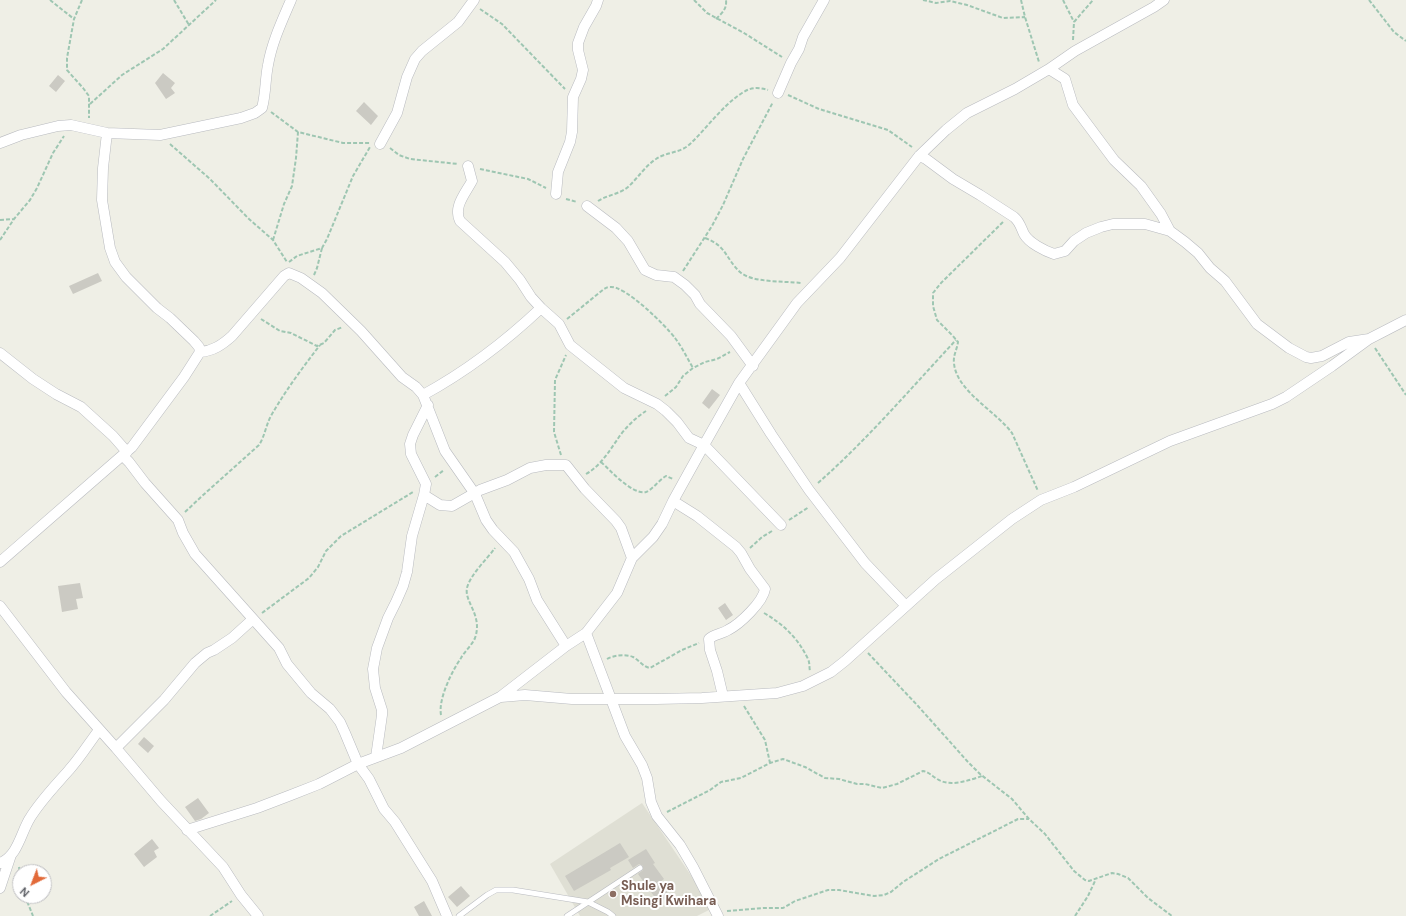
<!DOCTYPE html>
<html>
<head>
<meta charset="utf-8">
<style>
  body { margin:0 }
  #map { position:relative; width:1406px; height:916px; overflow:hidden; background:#efefe6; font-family:"DM Sans",sans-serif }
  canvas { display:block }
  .north { position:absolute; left:12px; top:864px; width:40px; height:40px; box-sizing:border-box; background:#fff; border:1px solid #bfbfc2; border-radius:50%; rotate:222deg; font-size:11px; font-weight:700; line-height:16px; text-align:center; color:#5e6066 }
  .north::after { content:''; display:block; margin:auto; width:14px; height:18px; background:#e26a39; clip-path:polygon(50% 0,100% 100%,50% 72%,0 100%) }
</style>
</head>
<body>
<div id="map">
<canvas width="1406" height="916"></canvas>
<div class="north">N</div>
</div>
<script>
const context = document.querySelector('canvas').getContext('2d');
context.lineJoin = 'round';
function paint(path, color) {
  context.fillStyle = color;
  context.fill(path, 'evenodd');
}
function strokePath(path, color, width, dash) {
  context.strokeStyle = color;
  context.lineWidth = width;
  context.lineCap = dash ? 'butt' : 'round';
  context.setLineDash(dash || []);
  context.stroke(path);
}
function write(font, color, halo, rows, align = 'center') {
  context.font = font + ' "DM Sans",sans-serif';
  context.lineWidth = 4;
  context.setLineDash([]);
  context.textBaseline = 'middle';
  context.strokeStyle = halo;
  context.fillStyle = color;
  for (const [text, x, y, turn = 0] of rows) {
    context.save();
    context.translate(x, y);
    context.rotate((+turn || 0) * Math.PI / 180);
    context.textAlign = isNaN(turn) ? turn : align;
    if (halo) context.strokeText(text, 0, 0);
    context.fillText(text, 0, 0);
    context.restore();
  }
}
paint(new Path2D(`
  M642 803 713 908 697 916H580L550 864Z`), '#dfdfd4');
paint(new Path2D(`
  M163 73 175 83 171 88 175 93 166 99 155 83Z
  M58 75 65 81 56 92 49 86Z
  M364 102 378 116 371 125 356 111Z
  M98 273 102 281 73 294 69 286Z
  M712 389 720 395 709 409 702 403Z
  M80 583 83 598 76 599 78 609 62 612 58 586Z
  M725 603 733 615 726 620 718 608Z
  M144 737 154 746 148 753 138 744Z
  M198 798 209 813 201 819 195 821 185 807Z
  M152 839 159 848 154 851 157 857 144 867 134 854Z
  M620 843 629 857 610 868 611 870 574 891 565 876Z
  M646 849 655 863 653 864 664 879 660 882 669 895 659 903 638 874 643 870V866L639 864 633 868 628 860Z
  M461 886 470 896 457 907 448 897Z
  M424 901 432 916H419L414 907Z`), '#cbcac3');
const service = new Path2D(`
  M459 916 487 895 496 890H513L588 902 608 912 613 916
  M567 916 640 868`);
const minor = new Path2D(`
  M1049 69 1065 79 1073 105 1114 160 1141 186 1161 214 1170 231
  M778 93 791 63 799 49 803 37 824 0
  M0 143 21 135 58 126 71 125 107 133 160 135 241 118 255 113 262 108C266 93 265 80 268 65 272 42 282 21 291 0
  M380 144 397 113 407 77 415 59 422 51 458 22 474 0
  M919 156 926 159 953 179 980 195 1014 217C1020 222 1021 228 1024 234 1029 243 1045 251 1054 254L1065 251 1074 241 1086 233 1101 227 1113 224H1145L1170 231 1185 242 1198 253 1210 268 1225 281 1257 324 1289 348 1306 357 1311 358 1322 356 1349 342 1369 339
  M468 166 472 181C465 194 453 207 460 221L505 262 520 280 531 297 541 308 559 324 570 345 624 388 657 404 666 411 677 422 689 438 704 445 781 525
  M556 194 558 172 570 142 572 132 573 97 581 79 583 70 578 50V43L584 27 596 6 598 0
  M587 206 616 228 628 241 645 270 656 275 674 277 685 285 695 295 700 304 731 336 753 366
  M200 352C213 351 222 345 232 336L284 276 289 273 301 278 322 293 361 331 402 377 416 387 423 395 445 451 475 494 486 520 493 530 514 552 529 579 537 600 566 646
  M0 353 33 379 56 394 81 407 113 436 127 452
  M739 383 771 434 809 490 865 563 906 606
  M423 395C467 371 505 342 541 308
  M123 456 129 462 145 483 178 520 183 533 195 554 279 648 287 664 311 693 330 709 340 722 345 733 358 764 369 779 384 809 395 822 432 881 447 916
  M424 495 440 505 452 506 480 490 507 480 530 468 546 465H566L585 489 616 521 621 528 632 558
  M673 501 697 516 736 547 741 553 750 569 765 589C763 602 740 624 728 630 722 634 714 634 709 639L710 650 717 671 723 696
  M0 562 132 447 184 377 200 352 199 347 194 341 170 318 157 308 126 277 115 262 110 248 102 200 103 168 107 133
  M0 606 66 692 116 748 161 801 223 867 241 895 258 916
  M586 633 625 736 642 765 647 778 651 802 657 816 680 845 693 867 718 916
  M501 697 525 695 572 699H656L702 698 777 693 803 686 831 672 845 661 936 579 1012 519 1041 500 1074 487 1170 441 1272 404 1286 397 1332 366 1369 339 1406 320
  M116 748 164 700 195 663 207 653 214 650 232 638 253 619
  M376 757 382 715V710L375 688 373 669 377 648 388 618 396 602 403 586 407 572 412 536 424 495 426 484 411 454 410 444 413 435 428 405
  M187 830 257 808 291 795 319 784 358 764 401 748 500 697 566 646 586 633 617 593 632 558 653 537 662 524 673 501 704 445 739 383 797 303 840 258 919 156 946 130 967 113 1015 89 1049 69 1075 51 1154 7 1164 0
  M0 863C18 856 21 832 30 818 41 800 55 786 69 770 80 758 89 743 99 730
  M0 888 11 855`);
strokePath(service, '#b8babf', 6);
strokePath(minor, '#b8babf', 11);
strokePath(new Path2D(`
  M50 0 74 19
  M82 0 74 19 67 58V70L83 88 89 96V118
  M174 0 189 25
  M694 0 707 13 744 33 782 57
  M923 0 936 3 950 1 967 5 1003 18 1025 17
  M1021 0 1025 17 1039 62
  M1063 0 1074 22
  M1369 0 1394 32 1406 41
  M480 9 502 24 565 89
  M716 19C722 13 727 9 726 0
  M1073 40 1074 22 1093 0
  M788 95 819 109 888 130 912 147
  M90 104 122 75 163 49 216 0
  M271 112 298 132 343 143H370
  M170 144 210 179 249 219 273 240 287 262
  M390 148 399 155 410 159 458 164
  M480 169 528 179 546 188
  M566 199 577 202
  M598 201C607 195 620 194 628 187 638 178 645 166 656 159 666 152 681 153 690 144 707 128 722 106 742 93 751 87 758 87 768 90
  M0 220 14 219
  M1003 222 941 283 933 293V306L937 320 953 336 958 342C957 350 953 355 954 363 956 391 997 412 1012 433L1038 491
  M705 238C727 246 725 258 740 272 752 283 785 281 801 283
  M0 240 14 219 30 200 37 188 53 153 64 136
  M273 240 284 204 292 186 296 158 298 132
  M289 262 297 256 322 248 327 239 353 176 370 147
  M683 271 712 226 723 205 743 159 773 102
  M314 275 317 268 322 248
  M261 319 280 331 291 333 317 346 324 343 335 330 343 327
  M567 319 604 289C606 288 607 287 610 287 625 285 666 326 675 338 682 347 687 358 693 368
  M1375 348 1406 395
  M665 396 676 387 683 376 693 368 705 362 717 359 730 352
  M561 455 554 432 555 380 566 355
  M601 462C610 470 632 495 646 492 652 490 659 480 666 476L673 479
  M586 474C600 466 608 453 617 440 624 429 635 418 646 411
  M435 477 444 470
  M818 483C868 439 911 388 956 340
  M185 512 201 497 259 445C265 436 266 424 272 414 286 390 303 367 320 345
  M789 520 809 507
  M750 548 762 537 772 531
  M262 613 309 578 318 567 326 551 341 536 413 492
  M764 613C783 624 798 638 808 659 810 663 809 667 810 671
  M868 653 918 706 968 762 980 774 1012 799 1029 819 1045 834 1074 871 1085 880 1089 881 1112 873 1118 874 1128 878 1148 898 1172 916
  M607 659C614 655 626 654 633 657 639 660 643 667 650 668L682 650 699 643
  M744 706 765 740 770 763
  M441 715C438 699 452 671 461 658 465 651 472 645 475 638 483 615 464 602 467 588 470 575 487 559 495 548
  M667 812 710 790 721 782 741 778 770 763 783 759 805 767 825 778 839 779 857 784H865L882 788 897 784 923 771C929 772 933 777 939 780 951 787 970 780 982 776
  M19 867 20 874
  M25 896 33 916
  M727 911 764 908H783L795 901 828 890H839L874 896 884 895 891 892 903 882 939 859 1018 819H1029
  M210 916 232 901
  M1075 916 1088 896 1095 881`), '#9ec6b2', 2, [4, 2]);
strokePath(service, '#fff', 5);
strokePath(minor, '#fff', 10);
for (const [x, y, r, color] of [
  [613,894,4,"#8d6e63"]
]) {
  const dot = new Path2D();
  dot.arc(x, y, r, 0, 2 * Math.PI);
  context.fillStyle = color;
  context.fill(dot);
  strokePath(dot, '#fff', 1.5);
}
write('bold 13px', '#785e54', '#fff', [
  ["Shule ya",621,887],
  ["Msingi Kwihara",621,902]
], 'left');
</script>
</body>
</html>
